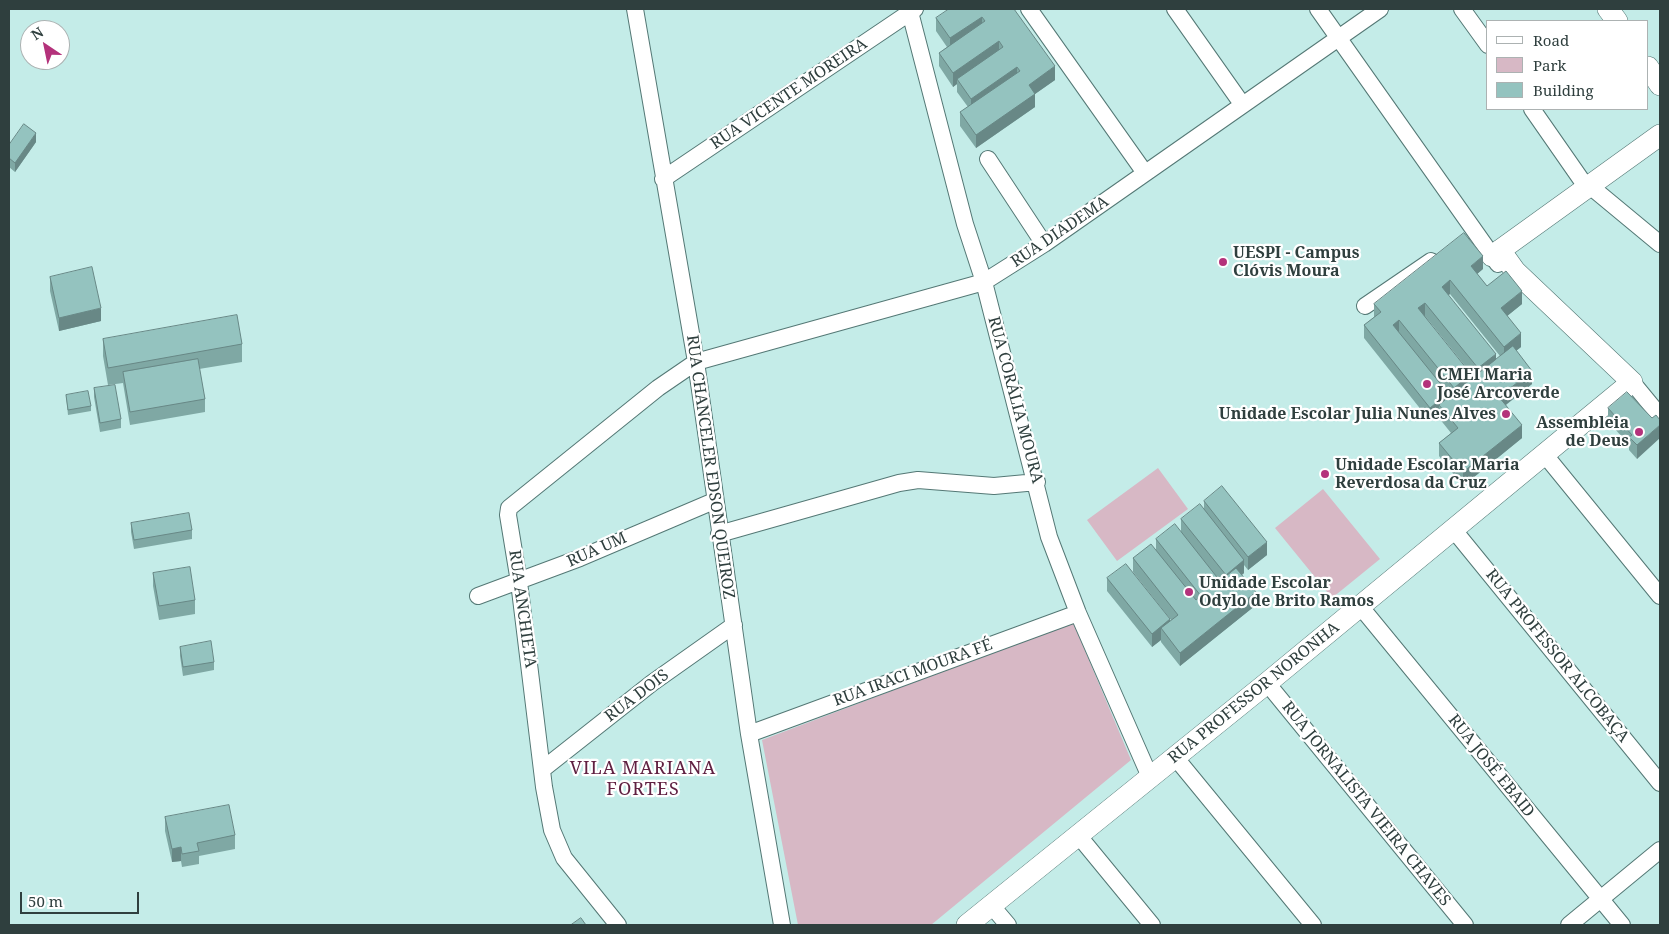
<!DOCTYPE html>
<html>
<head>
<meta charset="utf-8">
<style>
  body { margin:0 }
  #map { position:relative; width:1669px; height:934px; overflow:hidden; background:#c4ece8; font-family:"Noto Serif",serif }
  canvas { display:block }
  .frame { position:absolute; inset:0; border:10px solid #2f3f3e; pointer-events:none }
  .legend { position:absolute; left:1486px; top:20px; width:162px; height:90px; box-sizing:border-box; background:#fff; border:1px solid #acb2b2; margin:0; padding:6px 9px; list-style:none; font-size:15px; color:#2f3f3e }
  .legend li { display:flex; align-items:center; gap:10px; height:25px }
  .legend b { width:25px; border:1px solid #acb2b2 }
  .north { position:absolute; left:20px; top:20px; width:50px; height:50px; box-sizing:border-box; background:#fff; border:1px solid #acb2b2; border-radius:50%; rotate:326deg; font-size:14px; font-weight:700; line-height:20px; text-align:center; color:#2f3f3e }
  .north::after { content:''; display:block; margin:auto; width:18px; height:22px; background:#b4327b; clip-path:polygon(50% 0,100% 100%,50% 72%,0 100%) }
  .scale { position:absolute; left:20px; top:892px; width:119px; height:22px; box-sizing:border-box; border:2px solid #2f3f3e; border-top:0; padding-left:6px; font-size:15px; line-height:18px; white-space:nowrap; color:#2f3f3e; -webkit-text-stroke:4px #fff; paint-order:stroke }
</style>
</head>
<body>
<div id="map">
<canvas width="1669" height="934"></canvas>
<div class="frame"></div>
<ul class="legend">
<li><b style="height:6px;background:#fff"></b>Road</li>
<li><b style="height:14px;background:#d7b8c5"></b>Park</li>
<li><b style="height:14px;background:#94c3bf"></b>Building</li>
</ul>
<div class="north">N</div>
<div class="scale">50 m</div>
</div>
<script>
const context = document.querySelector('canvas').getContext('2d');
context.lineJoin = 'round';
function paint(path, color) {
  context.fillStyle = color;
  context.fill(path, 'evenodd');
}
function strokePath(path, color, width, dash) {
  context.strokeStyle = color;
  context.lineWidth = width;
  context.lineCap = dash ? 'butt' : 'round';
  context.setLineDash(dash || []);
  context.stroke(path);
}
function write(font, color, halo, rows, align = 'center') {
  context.font = font + ' "Noto Serif",serif';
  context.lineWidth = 4.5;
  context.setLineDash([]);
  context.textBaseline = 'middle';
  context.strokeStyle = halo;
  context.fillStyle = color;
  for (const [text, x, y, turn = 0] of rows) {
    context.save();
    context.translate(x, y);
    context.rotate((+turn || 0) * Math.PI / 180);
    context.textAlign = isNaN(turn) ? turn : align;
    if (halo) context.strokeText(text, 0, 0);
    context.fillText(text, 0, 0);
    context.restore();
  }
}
paint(new Path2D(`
  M1158 468 1188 509 1117 561 1087 520Z
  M1323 489 1380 559 1332 598 1275 528Z
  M1073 622 1131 760 931 925H798L762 740Z`), '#d7b8c5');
const minor = new Path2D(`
  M635 9 696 362 749 734 782 925
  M1029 9 1145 173
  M1175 9 1242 104
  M1318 9 1498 264
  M1462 9 1488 45
  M910 12 965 224 984 282 1049 537 1078 613 1150 777
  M1532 109 1587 188
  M988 159 1044 244
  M663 179 915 9
  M1590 186 1660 244
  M1365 306 1431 261
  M1632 382 1660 416
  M1545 455 1660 596
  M1453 529 1660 783
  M719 534 899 483 918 480 994 486 1037 482
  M478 596 580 558 714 501
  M1360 606 1622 925
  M1267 683 1465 925
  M749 734 1078 613
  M1175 757 1313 925
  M543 769 652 683 734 625
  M1078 835 1152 925
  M991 905 1008 925
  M618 925 564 858 552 830 544 787 519 582 508 515 509 508 658 388 696 362 984 282 1044 244 1380 9
  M1569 925 1660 850`);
const tertiary = new Path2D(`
  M1608 9 1617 21
  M1648 67 1660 85
  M1492 256 1660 135
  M967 925 1267 683 1632 382 1515 271 1500 250`);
strokePath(minor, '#547875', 18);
strokePath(tertiary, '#547875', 22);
strokePath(minor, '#fff', 16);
strokePath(tertiary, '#fff', 21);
paint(new Path2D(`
  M1014 9 1055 80 1035 94V107L976 148 960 126V112L968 107 957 92V84L953 87 939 66V53L947 47 936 31V18Z
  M36 142 15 172 9 167V145Z
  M1483 269 1477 274 1487 286 1522 304 1507 316 1521 347 1516 351 1532 384 1506 405 1522 438 1463 486 1439 456V443L1451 433 1439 418V414L1430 421 1364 338V325L1374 317V304ZM1450 294 1500 356 1496 360 1448 295ZM1425 316 1474 377 1471 379Z
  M50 277 101 321 59 331 50 291Z
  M103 339 242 344V362L199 369 205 399V412L130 425 123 383 108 385 103 356Z
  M94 388 121 419V428L100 432 94 397Z
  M66 395 91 406V411L68 415Z
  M1608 408 1652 418 1637 459 1629 450V445L1608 421Z
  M1204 501 1267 555 1248 570 1244 565V573L1242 575 1256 605 1180 666 1161 642V640L1152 647 1107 591V578L1170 621 1171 620 1133 572V558L1156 550V539L1181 532V519L1204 509Z
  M131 523 192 530V539L134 549 131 532Z
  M153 573 195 600V614L159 620 153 586Z
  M180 647 214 662V670L183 676 180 656Z
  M165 817 235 835V849L199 856V864L182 867 181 861 172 862 165 831Z`), '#7fa8a4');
paint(new Path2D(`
  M982 17V30L950 52V38Z
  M999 41V55L957 79V84L953 87V73Z
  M1055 66V80L1035 94V107L976 148V135L1029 85Z
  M1017 67V80L971 112V99Z
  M36 133V142L15 172V163Z
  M1483 256V269L1471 279V266Z
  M1450 280V294L1442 300V287Z
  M1522 291V304L1501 321V308Z
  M1425 303V316L1418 321V308Z
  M101 308V321L59 331V318Z
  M1399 320V333L1393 325Z
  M1521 333V347L1504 360V347Z
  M1496 354V367L1478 381V368Z
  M1532 371V384L1499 410V397Z
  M1471 374V387L1454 401V388Z
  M1448 393V407L1439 405V414L1430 421V408Z
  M1522 425V438L1463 486V472Z
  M1660 425V438L1637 459V445Z
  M1267 542V555L1248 570V557Z
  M1244 560V573L1226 588V575Z
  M1256 592V605L1180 666V653Z
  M1170 619V632L1161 628V640L1152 647V634Z
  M181 847V861L172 862V849Z`), '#688886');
const building = new Path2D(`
  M949 9H1014L1055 66 1029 85 1035 94 976 135 960 112 1020 71 1017 67 971 99 957 79 1003 47 999 41 953 73 939 53 985 21 982 17 950 38 936 18Z
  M24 124 36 133 15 163 9 158V145Z
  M1464 233 1483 256 1471 266 1487 286 1506 271 1522 291 1501 308 1521 333 1504 347 1450 280 1442 287 1496 354 1478 368 1425 303 1418 308 1471 374 1454 388 1399 320 1393 325 1448 393 1430 408 1364 325 1381 312 1374 304Z
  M92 267 101 308 59 318 50 277Z
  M237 315 242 344 108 368 103 339Z
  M1513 346 1532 371 1499 397 1522 425 1463 472 1439 443 1458 428 1439 405Z
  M198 359 205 399 130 412 123 372Z
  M115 385 121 419 100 423 94 388Z
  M88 391 91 406 68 410 66 395Z
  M1627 392 1652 418 1656 415 1660 420V425L1637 445 1629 437 1632 435 1608 408Z
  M1222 486 1267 542 1248 557 1204 501Z
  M1200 504 1244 560 1226 575 1181 519Z
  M189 513 192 530 134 540 131 523Z
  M1175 524 1220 581 1236 568 1256 592 1180 653 1161 628 1178 615 1133 558 1151 544 1196 600 1201 596 1156 539Z
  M1126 564 1170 619 1152 634 1107 578Z
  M190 567 195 600 159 606 153 573Z
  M211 641 214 662 183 667 180 647Z
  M229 805 235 835 197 843 199 851 182 854 181 847 172 849 165 817Z
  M581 918 586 925H571Z`);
paint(building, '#94c3bf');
strokePath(building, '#688886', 1);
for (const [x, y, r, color] of [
  [1223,262,5,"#b4327b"],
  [1427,384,5,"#b4327b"],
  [1506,414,5,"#b4327b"],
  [1639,432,5,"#b4327b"],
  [1325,474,5,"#b4327b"],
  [1189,592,5,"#b4327b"]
]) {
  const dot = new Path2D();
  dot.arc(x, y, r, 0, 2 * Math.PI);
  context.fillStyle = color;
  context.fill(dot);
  strokePath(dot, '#fff', 2);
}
write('16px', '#2f3f3e', '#fff', [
  ["RUA VICENTE MOREIRA",789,94,-34],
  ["RUA DIADEMA",1060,232,-34],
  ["RUA CORÁLIA MOURA",1015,400,75],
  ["RUA CHANCELER EDSON QUEIROZ",710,467,82],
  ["RUA UM",597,550,-24],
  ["RUA ANCHIETA",522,609,82],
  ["RUA PROFESSOR ALCOBAÇA",1557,656,51],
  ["RUA IRACI MOURA FÉ",913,673,-20],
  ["RUA PROFESSOR NORONHA",1254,693,-39],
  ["RUA DOIS",637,696,-37],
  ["RUA JOSÉ EBAID",1491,766,51],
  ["RUA JORNALISTA VIEIRA CHAVES",1366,804,51]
]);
write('bold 16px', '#2f3f3e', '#fff', [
  ["UESPI - Campus",1233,253],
  ["Clóvis Moura",1233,271],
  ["CMEI Maria",1437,375],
  ["José Arcoverde",1437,393],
  ["Unidade Escolar Julia Nunes Alves",1496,414,"right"],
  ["Assembleia",1629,423,"right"],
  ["de Deus",1629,441,"right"],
  ["Unidade Escolar Maria",1335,465],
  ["Reverdosa da Cruz",1335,483],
  ["Unidade Escolar",1199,583],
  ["Odylo de Brito Ramos",1199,601]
], 'left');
context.letterSpacing = '1px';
write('18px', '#602142', '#fff', [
  ["VILA MARIANA",643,769],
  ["FORTES",643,790]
]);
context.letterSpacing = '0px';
</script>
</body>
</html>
